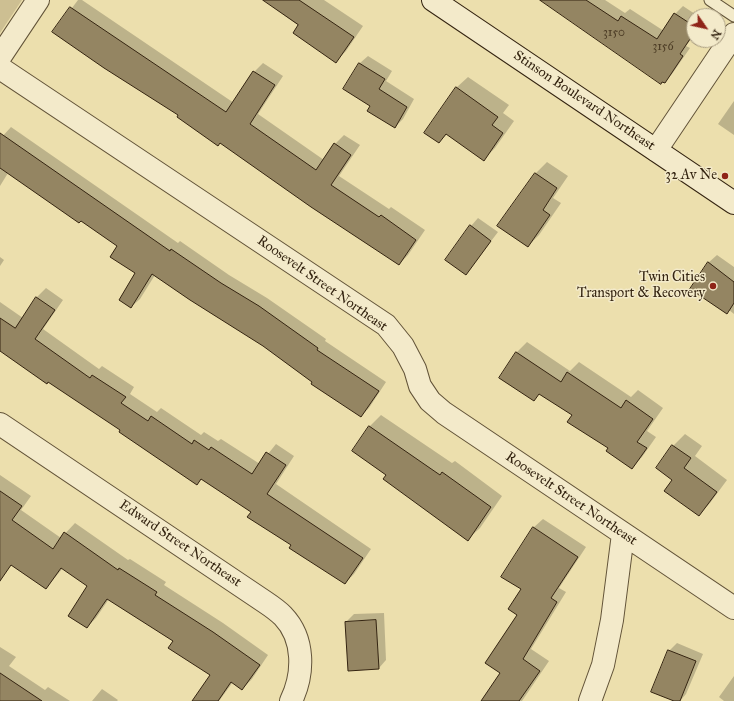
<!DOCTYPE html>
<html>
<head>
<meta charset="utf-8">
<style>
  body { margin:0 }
  #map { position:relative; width:734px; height:701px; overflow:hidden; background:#ecdfad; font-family:"IM FELL Great Primer",serif }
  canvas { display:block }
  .north { position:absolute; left:686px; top:8px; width:40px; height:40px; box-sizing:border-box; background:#f3eaca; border:1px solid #a79b80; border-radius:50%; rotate:124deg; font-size:11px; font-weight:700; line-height:16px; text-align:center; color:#342411 }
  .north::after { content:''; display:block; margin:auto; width:14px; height:18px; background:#8f2418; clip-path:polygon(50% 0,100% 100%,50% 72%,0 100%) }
</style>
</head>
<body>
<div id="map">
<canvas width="734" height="701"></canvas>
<div class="north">N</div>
</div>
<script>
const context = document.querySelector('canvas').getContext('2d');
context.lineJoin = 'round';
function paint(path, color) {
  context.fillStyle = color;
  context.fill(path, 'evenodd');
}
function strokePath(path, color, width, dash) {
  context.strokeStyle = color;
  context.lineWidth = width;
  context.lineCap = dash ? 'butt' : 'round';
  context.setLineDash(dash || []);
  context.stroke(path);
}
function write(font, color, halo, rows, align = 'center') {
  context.font = font + ' "IM FELL Great Primer",serif';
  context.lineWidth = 3;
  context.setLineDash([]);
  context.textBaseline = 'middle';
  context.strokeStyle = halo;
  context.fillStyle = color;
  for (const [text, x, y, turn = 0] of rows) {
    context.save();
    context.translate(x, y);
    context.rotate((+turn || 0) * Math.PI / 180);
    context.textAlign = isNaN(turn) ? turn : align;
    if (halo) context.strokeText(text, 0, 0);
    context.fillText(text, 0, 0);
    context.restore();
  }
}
paint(new Path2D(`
  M0 0H22L0 33Z`), '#cdbf92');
paint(new Path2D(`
  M78 0H82L234 103 254 72 263 63 283 76 258 114 324 160 335 144 344 135 360 145 339 176 389 209 391 207 425 230 408 255 399 264 180 114 54 32Z
  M265 0H324L363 26 346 51 336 61 300 24Z
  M543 0H605L625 13 630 9 664 31 675 14 683 6 698 16H694V35L686 46 690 48 672 74 665 82Z
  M368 56 392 71 386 81 414 99 403 119 395 127 372 106 344 89 360 63Z
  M468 77 509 105 503 113 514 121 495 148 484 159 447 134 439 142 456 88Z
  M734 101V135L718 124Z
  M11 127 178 243 180 241 229 275 267 298 326 339 325 341 386 382 369 408 361 416 263 345 155 275 140 299 131 307 136 273 118 245 8 173 0 186V139Z
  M547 162 568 176 553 198 561 203 539 235 528 246 499 226 536 173Z
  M478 218 498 232 466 274 471 226Z
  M717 255 734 267V314L729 310 708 263Z
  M0 257 4 260 0 266Z
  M46 288 63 300 43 329 99 369 102 366 134 387 130 394 157 412 161 408 201 435 204 432 218 441 221 439 260 464 276 444 294 456 276 484 371 549 354 574 345 583 252 512 202 479 197 483 122 429 0 350V302L23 318 37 297Z
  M527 342 570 371 579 362 631 397 638 390 663 408 647 431 656 437 642 457 632 468 573 415 540 393 534 400 516 353Z
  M381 415 452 463 455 461 502 496 480 528 468 539 387 475 353 451 370 426Z
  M685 434 702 446 695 456 727 480 710 503 699 515 674 480 658 468 673 446Z
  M0 475 31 496 21 510 61 538 75 523 128 560 130 559 166 582 164 585 223 623 268 655 252 679 242 689 233 682 219 701H200L211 674 174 641 109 599 96 618 87 627 89 586 63 568 46 588 12 565 5 571 0 568Z
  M543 519 586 547 559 588 566 592 531 649 549 661 522 701H482L502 673 519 615 533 528Z
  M384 613 386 660 379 668 346 622 354 614Z
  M677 643 703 654 686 694 680 701H677L669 651Z
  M0 647 16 657 9 666 45 690 48 687 70 701H0Z
  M734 676V701H724L719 697Z
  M102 689 118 700 117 701H92Z`), '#0003');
const building = new Path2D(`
  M263 0H299L354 37 336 63 293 33 298 25Z
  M540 0H586L618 21 621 16 657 39 674 13 694 26V33L680 54 683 56 665 83 662 82 661 84Z
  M70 7 226 112 253 71 275 85 250 124 316 170 334 143 351 155 331 185 379 217 381 215 416 240 399 265 311 207 220 143 218 146 177 117 178 115 104 68 52 32Z
  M359 63 385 79 379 89 407 107 395 128 367 111 370 106 343 89Z
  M456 87 498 117 492 125 503 133 484 161 446 134 439 143 424 133Z
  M0 133 170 251 171 249 221 283 259 306 318 348 317 350 379 391 361 417 311 384 312 382 263 346 190 300 152 274 131 308 119 300 135 273 110 257 117 246 81 221 79 223 0 168Z
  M535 173 557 188 543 210 550 215 528 247 497 226Z
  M470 225 491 241 466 275 445 260Z
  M708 262 734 282V303L727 314 690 289Z
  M36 297 55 310 35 339 90 378 92 375 126 397 121 403 148 421 151 416 192 444 194 440 209 450 211 447 252 474 266 452 286 465 267 494 363 558 345 584 289 548 291 545 247 517 251 512 201 479 197 485 119 432 120 430 48 382 47 384 0 351V318L15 328Z
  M516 352 561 382 567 372 621 408 626 400 653 419 637 442 647 448 632 469 606 451 608 448 567 422 572 415 539 394 534 401 499 378Z
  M369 426 440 475 442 472 491 507 468 541 383 479 386 475 352 451Z
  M672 445 691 458 684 468 717 492 699 516 664 491 672 480 656 468Z
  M0 491 22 506 12 520 53 549 64 532 118 570 119 568 157 592 155 595 213 632 260 665 242 690 231 682 218 701H192L210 675 168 648 173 641 107 599 87 628 68 616 87 586 61 568 46 589 11 565 0 581Z
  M533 527 578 557 551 598 557 602 523 659 540 671 519 701H481L500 673 485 663 517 615 508 609 521 589 501 577Z
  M376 620 379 669 348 671 345 622Z
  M668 650 696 661 680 701H674L651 692Z
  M0 673 42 701H0Z`);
paint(building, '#948562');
strokePath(building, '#342411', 1);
const lane = new Path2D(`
  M710 0 734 16`);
const street = new Path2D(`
  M0 57 38 0
  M0 68 386 325 403 346 415 369 420 386 430 401 444 413 734 608
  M656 150 734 34
  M0 424 265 602C271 606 278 611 283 616 305 639 304 674 291 701
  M590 701 603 665 612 620 623 534`);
const secondary = new Path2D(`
  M433 0 734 203`);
strokePath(lane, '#625338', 13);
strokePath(street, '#625338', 24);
strokePath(secondary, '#342411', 24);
strokePath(lane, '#f3eaca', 11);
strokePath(street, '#f3eaca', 22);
strokePath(secondary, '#f3eaca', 22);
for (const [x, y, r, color] of [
  [725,176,4,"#8f2418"],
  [713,286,4,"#8f2418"]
]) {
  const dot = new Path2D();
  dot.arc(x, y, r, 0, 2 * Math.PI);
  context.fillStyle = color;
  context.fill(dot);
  strokePath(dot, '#f3eaca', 1.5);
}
write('12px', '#4c3c25', null, [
  ["3150",614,33],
  ["3156",663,47]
]);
write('14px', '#342411', '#f3eaca', [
  ["Stinson Boulevard Northeast",584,101,34],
  ["Roosevelt Street Northeast",322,284,35],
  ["Roosevelt Street Northeast",571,499,34],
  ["Edward Street Northeast",180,544,34]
]);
write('14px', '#342411', '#f3eaca', [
  ["32 Av Ne",717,176],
  ["Twin Cities",705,278],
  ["Transport & Recovery",705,294]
], 'right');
</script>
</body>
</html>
